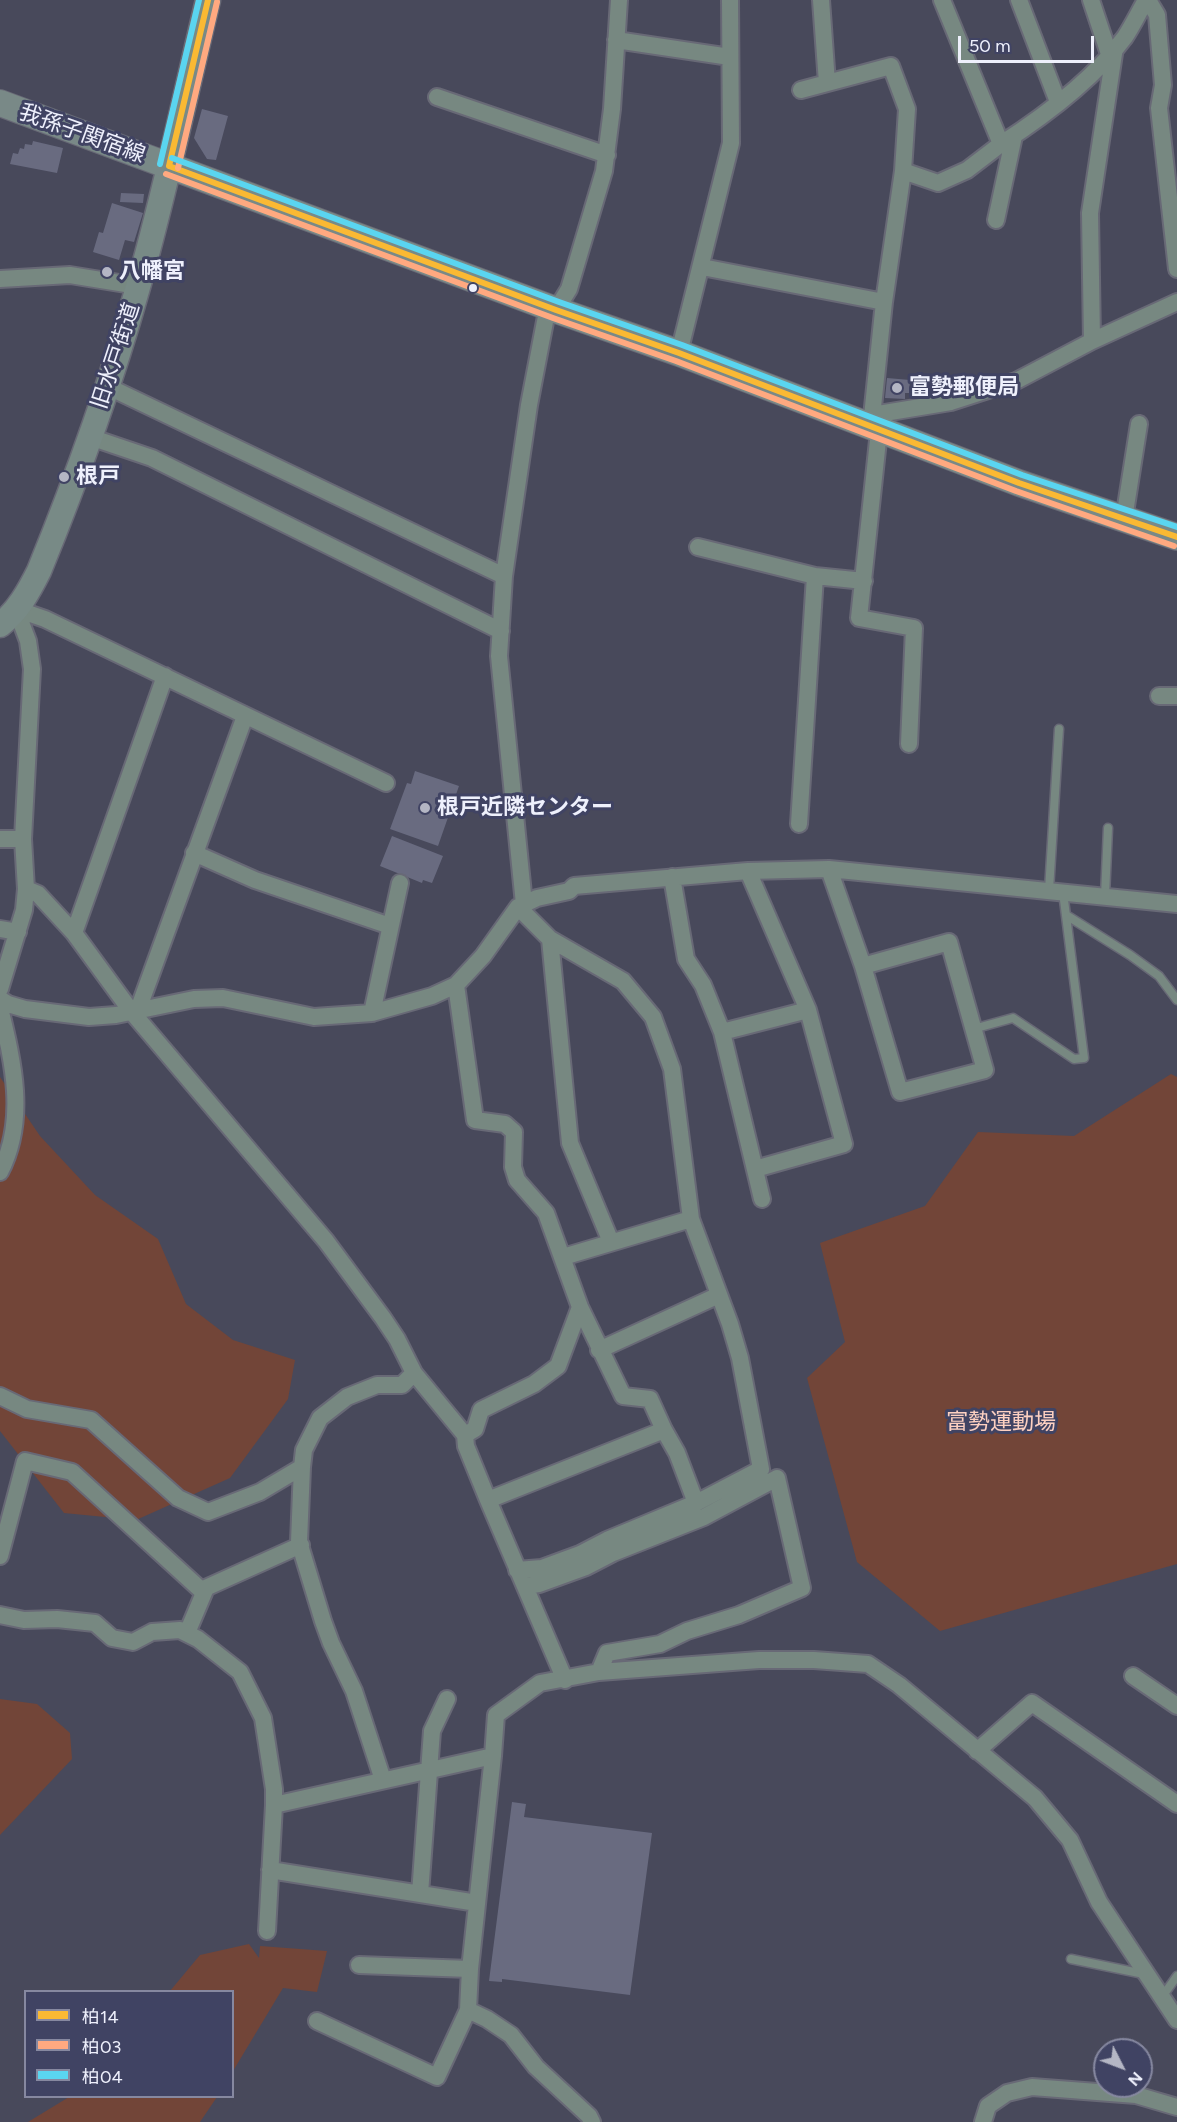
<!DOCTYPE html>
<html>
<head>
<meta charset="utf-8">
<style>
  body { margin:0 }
  #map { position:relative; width:1177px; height:2122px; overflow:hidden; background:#48495b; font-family:Figtree,"Noto Sans JP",sans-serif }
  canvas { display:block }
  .legend { position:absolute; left:24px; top:1990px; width:210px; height:108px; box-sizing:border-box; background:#404363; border:2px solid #8688a0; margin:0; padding:8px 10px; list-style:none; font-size:18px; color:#eef0fc }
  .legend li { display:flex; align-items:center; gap:12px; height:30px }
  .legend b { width:30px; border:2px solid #8688a0 }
  .north { position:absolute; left:1093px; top:2038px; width:60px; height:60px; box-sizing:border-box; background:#404363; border:2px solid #8688a0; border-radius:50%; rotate:132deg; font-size:16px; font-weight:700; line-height:24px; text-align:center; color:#eef0fc }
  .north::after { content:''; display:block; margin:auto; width:21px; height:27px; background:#b4b6c4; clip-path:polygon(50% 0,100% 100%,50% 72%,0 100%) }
  .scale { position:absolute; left:958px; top:36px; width:136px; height:27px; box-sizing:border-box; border:3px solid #eef0fc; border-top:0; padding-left:8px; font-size:18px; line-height:21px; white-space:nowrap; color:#eef0fc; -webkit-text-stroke:4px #404363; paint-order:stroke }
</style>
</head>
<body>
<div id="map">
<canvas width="1177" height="2122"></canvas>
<ul class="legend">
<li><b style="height:8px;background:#fab933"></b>柏14</li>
<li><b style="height:8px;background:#ffa980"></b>柏03</li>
<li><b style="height:8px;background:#5ad5f0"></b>柏04</li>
</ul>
<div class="north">N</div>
<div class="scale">50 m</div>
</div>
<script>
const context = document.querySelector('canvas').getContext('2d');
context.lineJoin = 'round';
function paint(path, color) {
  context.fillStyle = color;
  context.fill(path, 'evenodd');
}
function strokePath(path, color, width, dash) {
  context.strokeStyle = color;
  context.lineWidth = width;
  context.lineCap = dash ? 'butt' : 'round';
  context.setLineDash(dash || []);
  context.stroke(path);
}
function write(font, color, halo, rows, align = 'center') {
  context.font = font + ' Figtree,"Noto Sans JP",sans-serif';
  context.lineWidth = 6;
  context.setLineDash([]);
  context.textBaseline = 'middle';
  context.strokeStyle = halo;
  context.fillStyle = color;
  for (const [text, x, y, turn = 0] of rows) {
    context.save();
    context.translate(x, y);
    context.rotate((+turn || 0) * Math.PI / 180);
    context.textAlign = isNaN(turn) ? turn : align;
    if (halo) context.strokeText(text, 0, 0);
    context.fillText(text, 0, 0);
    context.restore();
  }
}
paint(new Path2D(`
  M1171 1074 1177 1077V1564L940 1631 857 1562 807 1378 845 1342 820 1243 925 1206 978 1132 1074 1136Z
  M0 1077 40 1136 95 1195 158 1239 186 1304 233 1340 295 1360 288 1399 230 1478 136 1520 64 1513 0 1431Z
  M0 1699 37 1704 70 1733 72 1759 0 1835Z
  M249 1944 259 1958 260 1946 327 1951 317 1992 283 1988 233 2071 232 1992 170 1991 200 1955Z
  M69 2097V2096L217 2097 200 2122H28Z`), '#724538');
paint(new Path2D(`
  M202 109 228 116 216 160 207 159 194 138Z
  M33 141 63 148 57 173 10 164 13 153 18 154 20 148 24 149 25 144 32 145Z
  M121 193 144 194 143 203 120 202Z
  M112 203 143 213 134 242 125 240 119 260 93 252 99 232 103 233Z
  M887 378 910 380 909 393H905V399L885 398Z
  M415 771 459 786 438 846 390 829 407 783 411 784Z
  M392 836 443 856 432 883 423 880 422 883 380 866Z
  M512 1802 526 1804 524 1817 652 1833 630 1995 502 1979V1982L489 1981Z`), '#696b80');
const lane = new Path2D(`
  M1049 890 1059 729
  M1105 896 1108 828
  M1066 915 1130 955 1159 976 1177 1000
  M973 1029 1013 1018 1074 1059 1084 1058 1063 892
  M1071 1959 1144 1974
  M1162 1997 1177 1976`);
const street = new Path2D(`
  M821 0 827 83
  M1019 0 1058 102
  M1091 0 1109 54
  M1148 0 1157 15 1163 85 1159 108 1177 269
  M616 40 730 57
  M801 90 891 66 907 109 903 171 884 302 871 426
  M437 97 607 155
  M1001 144C1046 115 1093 80 1125 37 1133 25 1139 12 1146 0
  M903 171 938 183 967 170 1001 144 942 0
  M996 220 1014 136
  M702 267 884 302
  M0 279 70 275 138 286
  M556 310 569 289 604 171 612 109 619 0
  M1092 341 1090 213 1115 47
  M679 353 731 143 730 0
  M107 388 117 391 504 576
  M872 415 951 402 1016 381 1092 341 1177 302
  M879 431 859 618 914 628 909 744
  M90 437 152 458 501 631
  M1124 519 1139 424
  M698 547 815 576
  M16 609 45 619 386 783
  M1159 696H1177
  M799 824 815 576 864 581
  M0 839H23
  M194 853 255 880 390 926
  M829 869 863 966 900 1092 985 1070 949 942 863 966
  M748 871 808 1010 844 1144 755 1169
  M672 877 686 959 703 985 722 1032 762 1199
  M26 889 38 894 74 933 131 1011 326 1241 383 1318 397 1339 414 1373 465 1435 466 1446 488 1500 565 1680
  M524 904 499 656 504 576 529 405 548 306
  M0 929 18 932
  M74 933 165 676
  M550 939 570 1143 611 1242
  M456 985 475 1120 505 1124 514 1132 513 1167 517 1180 546 1213 580 1307 623 1396 650 1399 664 1430 677 1453 696 1503
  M0 989 24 910 26 889 23 839 32 669 28 641 16 609
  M0 999 8 1004 25 1009 89 1017 116 1015 194 999 223 998 314 1017 372 1013 432 996 456 985 483 956 518 907 537 898 569 891 574 886 748 871 829 869 1177 904
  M0 1008C13 1062 27 1120 0 1172
  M138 1010 245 716
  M372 1013 400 883
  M722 1032 808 1010
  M563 1257 691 1219
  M599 1350 719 1295
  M0 1396 27 1409 91 1420 178 1498 208 1512 260 1492 302 1467
  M465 1435 475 1429 481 1410 534 1384 558 1366 580 1307
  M488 1500 664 1430
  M0 1556 25 1461 72 1472 201 1590 301 1545
  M517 1570 542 1568 580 1554 607 1540 696 1503 761 1469 740 1358 730 1324 691 1219 672 1069 653 1017 623 981 550 939 518 907
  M525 1586 539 1584 586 1567 613 1553 704 1517 777 1478 802 1588 739 1615 687 1631 660 1644 607 1653 599 1672
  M0 1615 24 1620 57 1619 95 1623 112 1638 133 1642 152 1632 180 1630 198 1639 240 1672 263 1718 274 1789V1805L493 1756
  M187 1633 206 1588
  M1133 1676 1177 1706
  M977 1751 1032 1703 1177 1804
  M383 1780 354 1691 331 1643 323 1621 299 1542 302 1467 304 1450 320 1418 347 1397 377 1385H402L414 1373
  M270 1870 477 1903
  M420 1894 432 1731 447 1699
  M267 1931 274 1805
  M359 1965 470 1969
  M468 2010 487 2019 511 2035 536 2067 589 2116 592 2122
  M317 2021 437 2077 468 2010 470 1969 493 1756 496 1715 540 1683 599 1672 759 1660H814L868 1664 899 1685 1035 1798 1070 1840 1099 1902 1177 2020
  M983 2122 988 2106 1007 2093 1032 2087 1136 2095 1177 2107`);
const secondary = new Path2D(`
  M0 625C18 611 29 591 39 571 77 478 111 383 138 287 165 193 185 96 208 0`);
const primary = new Path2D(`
  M0 103 556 310 679 353 1019 483 1177 537`);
strokePath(lane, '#686976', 11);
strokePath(street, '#686976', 20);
strokePath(secondary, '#686976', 27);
strokePath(primary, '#686976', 28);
strokePath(lane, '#778881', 8);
strokePath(street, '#778881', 16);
strokePath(secondary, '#788a86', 24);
strokePath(primary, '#798987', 26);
strokePath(new Path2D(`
  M169 166 556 310 679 353 1019 483 1177 537
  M169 166 208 0`), '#fab933', 6);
strokePath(new Path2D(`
  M178 168 217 2
  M166 174 553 318 676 361 1016 491 1174 546`), '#ffa980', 6);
strokePath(new Path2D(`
  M172 158 559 302 682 345 1022 475 1177 527
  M160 164 199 0`), '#5ad5f0', 6);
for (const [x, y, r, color] of [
  [107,272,6,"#b4b6c4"],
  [473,288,5,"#eef0fc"],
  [897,388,6,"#b4b6c4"],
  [64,477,6,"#b4b6c4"],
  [425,808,6,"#b4b6c4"]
]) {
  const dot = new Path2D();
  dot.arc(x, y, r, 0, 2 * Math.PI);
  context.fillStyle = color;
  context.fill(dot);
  strokePath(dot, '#404363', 2);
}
write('22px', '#eef0fc', '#404363', [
  ["我孫子関宿線",82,134,20],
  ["旧水戸街道",116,356,-72]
]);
write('bold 22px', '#eef0fc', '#404363', [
  ["八幡宮",119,272],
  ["富勢郵便局",909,388],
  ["根戸",76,477],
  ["根戸近隣センター",437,808]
], 'left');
write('22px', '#fdd0c1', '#404363', [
  ["富勢運動場",1001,1423]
]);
</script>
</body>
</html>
